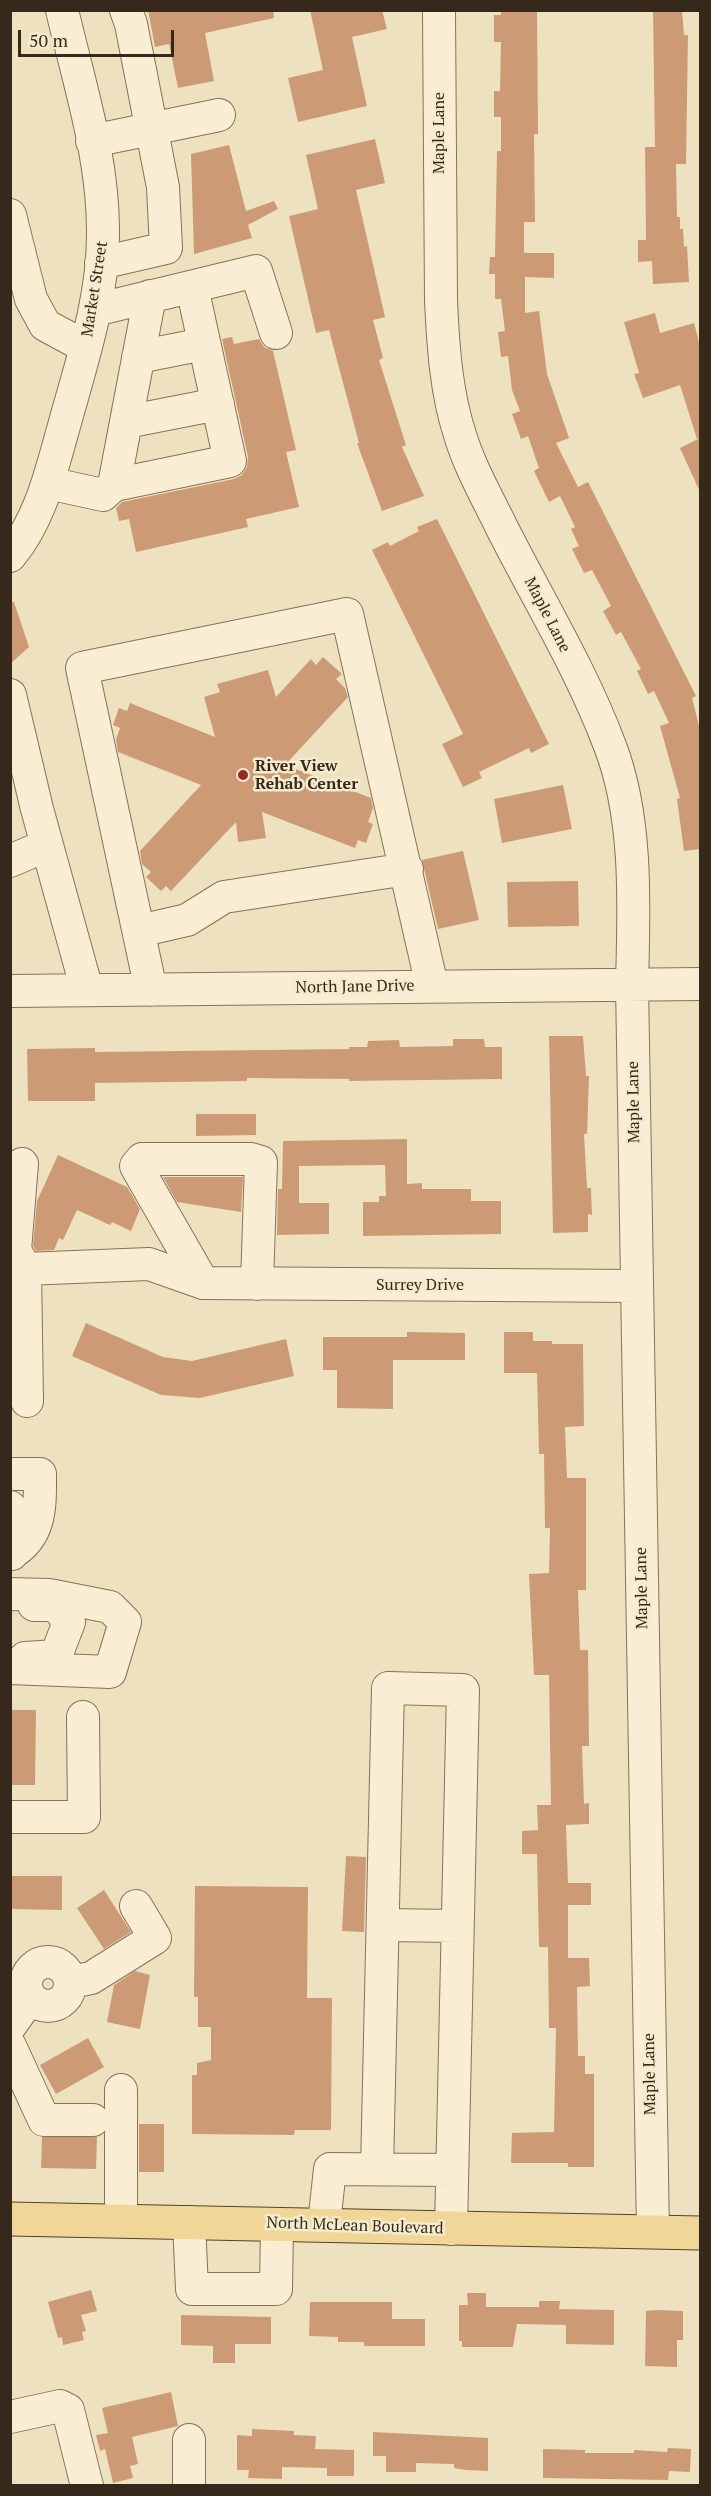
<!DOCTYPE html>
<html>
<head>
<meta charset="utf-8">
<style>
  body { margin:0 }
  #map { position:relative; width:711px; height:2496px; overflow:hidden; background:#eee1c0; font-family:"PT Serif",serif }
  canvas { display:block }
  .frame { position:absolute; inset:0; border:12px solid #36291c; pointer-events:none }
  .scale { position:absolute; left:18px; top:30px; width:156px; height:27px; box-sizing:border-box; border:3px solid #36291c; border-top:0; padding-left:8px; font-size:18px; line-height:21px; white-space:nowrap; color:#36291c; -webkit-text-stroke:4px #f5ebcf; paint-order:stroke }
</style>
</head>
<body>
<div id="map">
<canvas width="711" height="2496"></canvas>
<div class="frame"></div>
<div class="scale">50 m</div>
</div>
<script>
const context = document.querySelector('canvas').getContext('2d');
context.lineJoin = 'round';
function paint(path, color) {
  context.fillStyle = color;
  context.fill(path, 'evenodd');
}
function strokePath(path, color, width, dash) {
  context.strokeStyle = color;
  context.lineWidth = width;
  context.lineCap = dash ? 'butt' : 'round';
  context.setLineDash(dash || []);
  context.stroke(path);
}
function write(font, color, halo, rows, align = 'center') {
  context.font = font + ' "PT Serif",serif';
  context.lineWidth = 5;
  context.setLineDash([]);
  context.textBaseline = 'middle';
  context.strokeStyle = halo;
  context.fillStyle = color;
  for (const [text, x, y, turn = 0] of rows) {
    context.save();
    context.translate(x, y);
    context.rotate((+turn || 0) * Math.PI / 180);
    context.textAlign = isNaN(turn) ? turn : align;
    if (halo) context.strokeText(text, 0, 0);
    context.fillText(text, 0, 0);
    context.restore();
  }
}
paint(new Path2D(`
  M148 10H273L274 18 205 33 214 81 178 88 169 44 155 47Z
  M310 10H382L387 29 352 37 367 106 298 122 288 78 323 70Z
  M501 10H537L538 134H534L535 222H524V253H554V278L525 277V313L539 311 547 374 569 438 556 443 578 487 588 482 696 696 692 698 700 730V849L684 851 677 799 680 798 660 726 669 723 654 691 648 694 637 671 641 669 621 632 616 635 603 611 611 606 592 570 584 573 572 549 579 546 571 529 575 527 560 496 549 502 534 471 539 468 528 436 521 439 512 414 520 411 512 390 508 356 501 357 498 332 505 331 501 299H495V274H489L490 257H495L497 151H501V117H494V91H500L501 42H494V15H501Z
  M653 10H682L684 35H688L686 164H676L677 217H680V229H683L684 247 687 246 689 282 653 284 652 261 638 262V240H646L645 147H655Z
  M375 139 385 183 356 190 385 317 373 320 383 358 379 360 406 445 402 447 424 496 382 511 357 443H359L329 330 316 333 289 216 318 209 306 155Z
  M229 145 246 211 274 201 278 209 248 225 252 238 194 254 191 154Z
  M655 313 660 333 694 323 700 346V492L680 448 700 438 697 439 680 385 643 398 634 374 639 373 624 322Z
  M232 337 234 344 259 339 264 347 273 351 296 450 286 452 299 507 246 519 248 527 136 552 129 519 119 521 116 508 122 502 234 479 242 475 247 467 248 457 222 339Z
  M437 519 549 744 531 753 529 748 479 772 482 778 463 787 442 744 463 734 372 550 388 542 390 546 419 531 417 527Z
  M10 602H14L29 647 10 664Z
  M323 657 342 674 336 679 345 688 348 697 285 765 371 798 373 808 368 822 373 824 366 843 358 840 355 848 262 812 266 838 238 842 236 822 171 891 166 886 161 891 146 877 151 872 142 864 140 851 201 785 118 752 116 739 120 728 113 725 119 708 127 711 130 703 215 737 204 697 220 692 217 684 268 670 276 697 311 659 316 665Z
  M563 785 572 829 502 843 494 799Z
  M463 851 479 920 438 929 422 860Z
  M578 881 579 926 508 927 507 882Z
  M549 1036H583L586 1076H589L587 1134H584L587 1188H591L592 1215 588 1214V1232L553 1233Z
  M453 1039H484L485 1047H502V1079L349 1081V1079L247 1078V1081L95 1083V1101H28L27 1049 95 1048V1052L349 1049V1047H367L368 1041 399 1040 400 1047 453 1046Z
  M196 1114H256V1135L196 1136Z
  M407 1139V1184L422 1183V1189H471V1201H501V1234L363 1236V1202H379V1196H386L385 1165 299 1166V1203H329V1234L277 1235 278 1189H282L283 1141Z
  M58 1155 127 1187 140 1209 131 1231 112 1222 110 1225 77 1210 63 1240 59 1238 54 1250 36 1251 33 1246 37 1201Z
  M163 1177H243L241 1212 177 1202Z
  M86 1323 163 1357 192 1361 286 1339 294 1376 200 1398 161 1395 72 1356Z
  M407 1332 465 1333V1360H393V1409L337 1408V1370H323V1337H407Z
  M504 1332H533V1341H552V1344H583L584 1426 565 1427 567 1478H586V1590H578L580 1650H588L589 1746H582L584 1804 589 1803V1824L566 1825 568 1883H591V1905H568V1958H589L590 1986 577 1987 578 2056H585V2074H594V2167H568V2163H511L512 2133 554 2132 556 2028H549L548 1947H539L537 1854H522V1831L538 1830 537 1805H551L549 1675H534L529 1574 549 1573 550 1528H545L544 1454H539L537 1373H504Z
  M10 1710H36L35 1785H10Z
  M346 1856 366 1857 364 1932 342 1931Z
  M10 1876H62V1910L10 1909Z
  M195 1886 308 1887 307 1998H332L331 2130H295L294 2135 192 2134V2075H197V2063L211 2060V2027H198V1997H194Z
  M104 1890 131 1932 104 1949 77 1908Z
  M135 1971 150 1975 140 2029 107 2022 114 1985Z
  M88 2038 104 2067 56 2094 40 2065Z
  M139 2124H164V2172H139Z
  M42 2137H97L96 2169 41 2168Z
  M91 2290 97 2311 81 2315 86 2331 82 2332 84 2340 63 2345 62 2337 58 2338 48 2302Z
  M467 2293H486V2307H539V2301H560L559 2309 614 2310V2345L566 2344V2325L517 2324 513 2347H462V2341H459V2305H468Z
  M310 2302H392V2319H425V2346H364V2342H338V2337L309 2336Z
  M658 2310 683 2311V2340H677V2367L645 2366 646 2311Z
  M181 2315 271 2317V2344H235V2363H213V2346L181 2345Z
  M171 2392 178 2426 132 2437 138 2464 130 2466 133 2478 113 2483 105 2449 100 2451 96 2435 108 2433 102 2408Z
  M252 2429 294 2431V2435L316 2436 315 2449 354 2450V2476H327V2468L282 2467V2479L248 2478 249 2470H237V2435L252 2436Z
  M373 2432 488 2438V2471L465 2470 454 2468V2464L416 2463V2472H386V2456H373Z
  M668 2448 691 2449 690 2472 669 2471 668 2480 543 2478V2449L585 2450V2453H634V2450L667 2452Z`), '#cc9b76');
const minor = new Path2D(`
  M439 10 441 300C443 345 446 392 460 435 470 468 488 499 503 530 539 601 582 671 610 746 638 818 634 908 632 984L653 2232
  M92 141 219 115
  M10 215 31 299 45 325 86 347
  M101 263 166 248 163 187 131 24 126 10
  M95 310 256 271 276 333
  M138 357 204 344
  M126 422 218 404
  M48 483 103 495 114 485 150 296
  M114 485 230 461 192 287
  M10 556C41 519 51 471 64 426 81 364 103 300 103 235 104 159 79 83 62 10
  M10 695 37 809 87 990
  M10 861 47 845
  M139 931 187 920 224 897 407 869
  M151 990 82 668 347 614 432 986
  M10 991 700 984
  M22 1164 15 1250 25 1269
  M203 1283 136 1166 142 1159H251L261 1162 257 1284
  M27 1401 25 1269 149 1264 203 1283 637 1286
  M10 1474H40C40 1505 42 1536 10 1554
  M10 1507 12 1554
  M10 1594 49 1595 110 1607 125 1622 110 1672 10 1668
  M25 1658 56 1656 69 1622 56 1605H34
  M10 1817H84L83 1717
  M383 1925 457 1926
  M26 1984a22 22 0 1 1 44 0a22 22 0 1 1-44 0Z
  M71 1982 91 1978 155 1938 136 1906
  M10 2026 30 1998
  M10 2046 44 2120H93
  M121 2090V2221
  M377 2169 388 1688 463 1690 451 2229
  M189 2222 192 2289H276L277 2224
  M324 2224 330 2169 451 2170
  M10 2417 60 2406 68 2410 87 2486
  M189 2440V2486`);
const major = new Path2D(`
  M10 2219 700 2233`);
strokePath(minor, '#867258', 34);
strokePath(major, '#54402d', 35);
strokePath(minor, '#f9eed3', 32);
strokePath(major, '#f1d797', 33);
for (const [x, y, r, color] of [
  [243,775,6,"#952928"]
]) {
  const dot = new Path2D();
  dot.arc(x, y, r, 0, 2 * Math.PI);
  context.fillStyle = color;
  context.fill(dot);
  strokePath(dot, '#f5ebcf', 2);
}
write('16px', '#36291c', '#f5ebcf', [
  ["Maple Lane",439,133,-90],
  ["Market Street",95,289,-81],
  ["Maple Lane",547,615,63],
  ["North Jane Drive",355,987,-1],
  ["Maple Lane",634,1102,-91],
  ["Surrey Drive",420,1285],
  ["Maple Lane",642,1588,-91],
  ["Maple Lane",650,2074,-91],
  ["North McLean Boulevard",355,2226,2]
]);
write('bold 16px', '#36291c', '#f5ebcf', [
  ["River View",255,766],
  ["Rehab Center",255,784]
], 'left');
</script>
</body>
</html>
